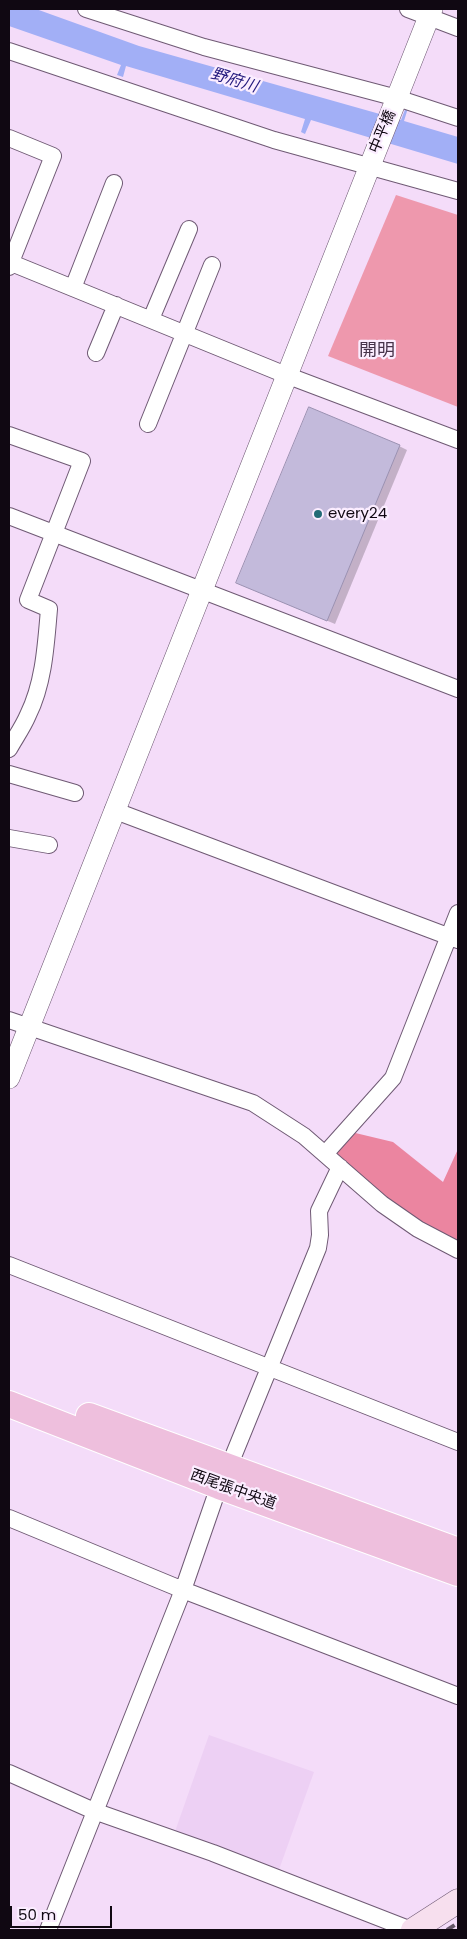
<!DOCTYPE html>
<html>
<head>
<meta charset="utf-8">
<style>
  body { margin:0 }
  #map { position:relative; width:467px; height:1939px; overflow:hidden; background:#f4dcf9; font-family:Poppins,sans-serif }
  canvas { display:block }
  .frame { position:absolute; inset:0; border:10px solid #100812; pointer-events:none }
  .scale { position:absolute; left:10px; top:1906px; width:102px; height:22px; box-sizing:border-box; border:2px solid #100812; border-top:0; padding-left:6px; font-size:15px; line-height:18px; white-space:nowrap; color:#100812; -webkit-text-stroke:4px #fbedff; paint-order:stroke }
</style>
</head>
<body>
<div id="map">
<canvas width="467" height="1939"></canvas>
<div class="frame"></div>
<div class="scale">50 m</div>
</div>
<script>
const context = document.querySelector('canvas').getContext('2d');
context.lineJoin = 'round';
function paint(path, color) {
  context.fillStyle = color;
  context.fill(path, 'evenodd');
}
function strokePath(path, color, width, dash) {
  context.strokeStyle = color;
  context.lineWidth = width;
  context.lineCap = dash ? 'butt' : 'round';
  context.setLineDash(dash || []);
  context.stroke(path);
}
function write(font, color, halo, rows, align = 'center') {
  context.font = font + ' Poppins,"Noto Sans JP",sans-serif';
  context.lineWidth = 4.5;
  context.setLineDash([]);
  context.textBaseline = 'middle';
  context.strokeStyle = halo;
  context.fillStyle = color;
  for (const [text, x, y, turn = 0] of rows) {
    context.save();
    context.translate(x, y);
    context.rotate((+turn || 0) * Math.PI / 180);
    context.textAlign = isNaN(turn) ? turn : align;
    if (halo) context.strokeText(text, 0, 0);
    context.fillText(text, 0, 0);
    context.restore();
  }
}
paint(new Path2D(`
  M209 1735 314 1772 276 1878 172 1840Z`), '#edd0f4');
paint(new Path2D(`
  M396 195 458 215V407L328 356Z`), '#ee98ad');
paint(new Path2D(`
  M347 1131 393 1142 443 1182 458 1149V1250L325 1154Z`), '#eb85a0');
paint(new Path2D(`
  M9 9H36L139 46 401 120 406 107 408 108 404 121 458 137V164L311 120 305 134 301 132 305 119 126 66 123 77 117 75 121 65 9 26Z`), '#a2aff6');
paint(new Path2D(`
  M399 446 407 450 335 624 238 583Z`), '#0003');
const building = new Path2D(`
  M309 407 400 445 327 621 236 583Z`);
paint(building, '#c3badb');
strokePath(building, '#9a91b1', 1);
const minor = new Path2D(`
  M86 9 204 47 397 98 458 118
  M408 9 458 28
  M9 51 274 140 458 191
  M9 138 53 156 9 267
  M9 262 286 375 458 440
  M73 288 114 183
  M151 319 189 229
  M96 353 116 305
  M148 424 212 265
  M9 435 82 461 28 600 49 609C46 644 44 683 28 715 23 727 15 738 9 749
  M9 516 458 689
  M9 774 75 793
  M113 810 458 940
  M9 838 49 845
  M9 1020 253 1103 304 1136 382 1204 418 1229 458 1250
  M325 1154 393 1078 458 913
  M9 1265 458 1442
  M228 1469 318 1248 320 1235 319 1211 340 1167
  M9 1518 183 1590 458 1696
  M9 1773 94 1811 213 1853 411 1930
  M48 1930 183 1590 219 1486`);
const tertiary = new Path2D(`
  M9 1078 432 9`);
const secondary = new Path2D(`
  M413 1930 458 1901`);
const primary = new Path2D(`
  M9 1404 219 1486 458 1573
  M89 1416 458 1551`);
strokePath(minor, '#6f5a74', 18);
strokePath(tertiary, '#6f5a74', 22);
strokePath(secondary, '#6f5a74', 25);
strokePath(primary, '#fff', 28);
strokePath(minor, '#fff', 16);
strokePath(tertiary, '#fff', 21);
strokePath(secondary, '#f7dfee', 24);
strokePath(primary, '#eebfdd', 26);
strokePath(new Path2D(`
  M447 1930 458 1923`), '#635566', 4, [9, 9]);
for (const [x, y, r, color] of [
  [318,514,5,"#226b76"]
]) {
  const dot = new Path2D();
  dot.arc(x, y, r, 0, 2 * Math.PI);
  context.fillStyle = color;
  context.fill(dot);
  strokePath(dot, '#fbedff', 2);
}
write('15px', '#100812', '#fbedff', [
  ["中平橋",383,132,-67],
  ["西尾張中央道",233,1490,20]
]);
write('15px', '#100812', '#fbedff', [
  ["every24",328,514]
], 'left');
write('italic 16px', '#22197d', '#fbedff', [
  ["野府川",234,81,17]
]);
write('18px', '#46334a', '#fbedff', [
  ["開明",377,351]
]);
</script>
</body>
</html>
